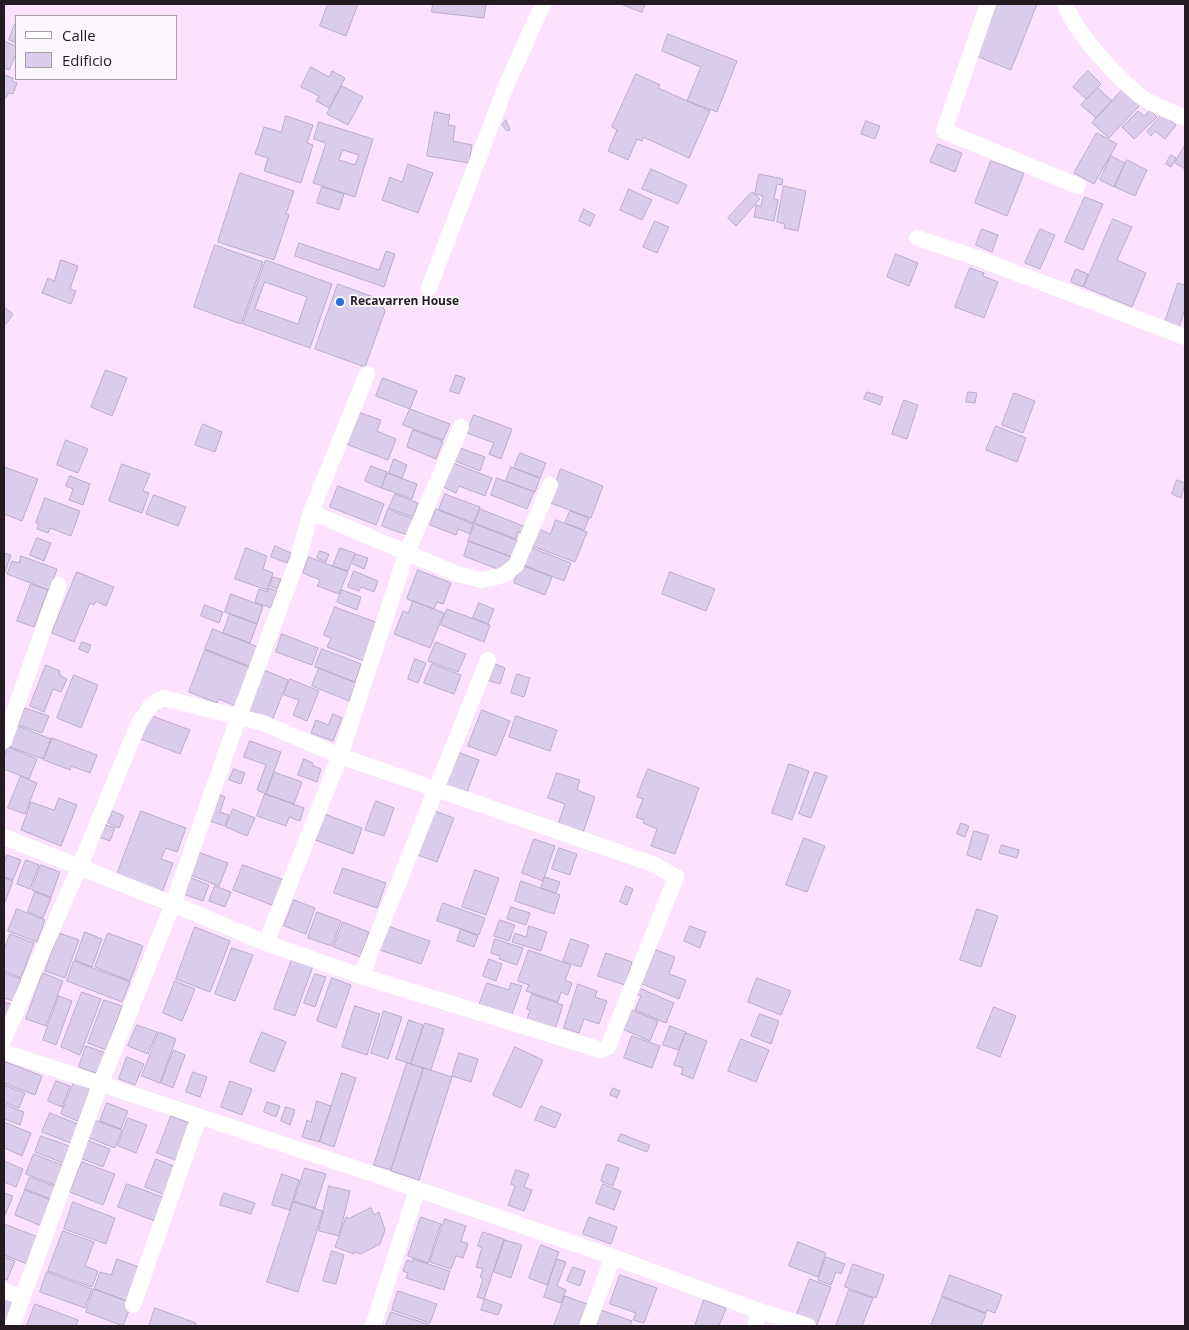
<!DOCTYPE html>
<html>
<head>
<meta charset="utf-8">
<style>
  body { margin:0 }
  #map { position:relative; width:1189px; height:1330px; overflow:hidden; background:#fce2fe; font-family:"Open Sans",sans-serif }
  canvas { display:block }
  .frame { position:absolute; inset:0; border:5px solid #231a24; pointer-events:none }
  .legend { position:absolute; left:15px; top:15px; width:162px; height:65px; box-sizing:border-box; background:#fcf7fd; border:1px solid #a59fa6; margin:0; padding:6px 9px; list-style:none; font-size:15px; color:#231a24 }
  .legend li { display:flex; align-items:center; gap:10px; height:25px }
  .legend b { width:25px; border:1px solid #a59fa6 }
</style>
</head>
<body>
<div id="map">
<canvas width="1189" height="1330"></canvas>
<div class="frame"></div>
<ul class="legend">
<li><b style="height:6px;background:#fff"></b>Calle</li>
<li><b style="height:14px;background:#dbcceb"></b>Edificio</li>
</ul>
</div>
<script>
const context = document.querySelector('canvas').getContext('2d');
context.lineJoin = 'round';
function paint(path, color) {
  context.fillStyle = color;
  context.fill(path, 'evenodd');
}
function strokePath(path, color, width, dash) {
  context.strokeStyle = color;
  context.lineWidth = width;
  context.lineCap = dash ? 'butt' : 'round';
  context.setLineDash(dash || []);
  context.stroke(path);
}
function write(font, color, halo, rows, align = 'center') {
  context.font = font + ' "Open Sans",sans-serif';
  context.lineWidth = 4;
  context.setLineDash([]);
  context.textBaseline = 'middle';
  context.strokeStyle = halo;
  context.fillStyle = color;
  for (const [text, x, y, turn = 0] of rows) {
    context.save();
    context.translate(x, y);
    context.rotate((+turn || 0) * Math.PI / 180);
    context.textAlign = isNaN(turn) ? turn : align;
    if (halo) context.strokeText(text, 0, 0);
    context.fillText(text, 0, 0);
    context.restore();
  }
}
const building = new Path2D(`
  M328 4H358L346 36 320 26Z
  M433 4H486L484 18 432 12Z
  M621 4H645L642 12Z
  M991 4H1037L1011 70 971 54Z
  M15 24H16V43L9 40Z
  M668 34 737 61 717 112 687 101 701 67 662 51Z
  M4 41 16 46V54L9 70 4 68Z
  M311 67 329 77 332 71 345 78 329 108 316 101 319 96 301 87Z
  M1088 71 1101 84 1086 99 1073 87Z
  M636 74 660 85 658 88 710 111 689 158 643 137 642 141 637 139 628 160 608 151 617 130 612 127Z
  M4 75 13 78 12 81 17 83 13 94 8 93 6 98 4 97Z
  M342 86 363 97 348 125 327 114Z
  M1098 88 1112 101 1096 118 1081 105Z
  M1124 88 1141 104 1109 138 1092 123Z
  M1150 110 1157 117 1134 139 1122 127 1138 111 1144 116Z
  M435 112 450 115 448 125 455 126 453 141 472 145 469 163 427 156Z
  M1162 114 1176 125 1165 139 1155 131 1151 136 1147 132Z
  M286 116 313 125 307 143 313 145 301 183 264 171 268 158 255 154 264 127 281 132Z
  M506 120 510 130 507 131 502 125Z
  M866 121 880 126 875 139 861 134Z
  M319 122 373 139 355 197 313 183 326 143 314 139ZM343 150 359 155 355 165 339 160Z
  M1097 133 1117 144 1094 184 1074 173Z
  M938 144 962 153 955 172 930 162Z
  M1185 145V169L1175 163Z
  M1171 155 1176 158 1171 167 1166 164Z
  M1111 156 1125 163 1114 187 1100 180Z
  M1127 160 1147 170 1135 196 1115 187Z
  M991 161 1024 173 1007 216 975 203Z
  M408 164 433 173 418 213 382 200 390 177 402 182Z
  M651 169 687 185 678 204 642 189Z
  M240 173 294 191 286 214 289 215 274 260 218 242Z
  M759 174 783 179 782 185 777 184 774 199 778 200 774 221 754 217 756 205 761 206 763 196 755 194Z
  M784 186 806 191 798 231 784 228 785 224 777 222Z
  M322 187 344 194 339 210 317 203Z
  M629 189 652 200 642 220 620 210Z
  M752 192 760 199 736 226 728 218Z
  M1085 197 1103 204 1083 250 1065 242Z
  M584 209 595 215 590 226 579 221Z
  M1113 219 1132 227 1117 260 1146 273 1132 307 1084 287Z
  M655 221 669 227 657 253 643 247Z
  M982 229 998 235 992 252 976 245Z
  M1040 229 1055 235 1040 269 1025 263Z
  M299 243 379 270 386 251 395 254 384 287 295 256Z
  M215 245 263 262 241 324 194 307Z
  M896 254 918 263 909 286 887 277Z
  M61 260 78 266 70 289 76 291 71 304 42 293 48 278 54 281Z
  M266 260 332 284 310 348 243 324ZM265 282 307 297 298 324 255 309Z
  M970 268 984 273 983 276 998 282 984 318 955 307Z
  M1076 269 1088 274 1083 287 1071 282Z
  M1178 283 1185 285V309L1179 327 1165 322Z
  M338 284 379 299 385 311 365 367 315 349Z
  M4 307 13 314 6 324 4 323Z
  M106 370 127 378 112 416 91 407Z
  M456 375 465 378 459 394 450 391Z
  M383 378 417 391 410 409 376 396Z
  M867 392 883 397 880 405 864 399Z
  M968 392 977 393 975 403 966 402Z
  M1014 393 1035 401 1023 433 1002 425Z
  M904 400 918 405 907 439 892 434Z
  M410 409 450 424 443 440 403 425Z
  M358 412 381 420 377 431 396 439 388 460 346 444Z
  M474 415 512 429 501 459 489 454 494 443 467 433Z
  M203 424 222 432 215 452 195 445Z
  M996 426 1026 438 1017 462 986 450Z
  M413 430 443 441 436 459 407 447Z
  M66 440 88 449 78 473 57 465Z
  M460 448 485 457 480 471 455 461Z
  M520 453 546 463 540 478 514 468Z
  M394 459 407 465 402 478 389 473Z
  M453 463 492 478 485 496 459 486 456 493 443 487Z
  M122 464 150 474 143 491 149 493 142 513 109 501Z
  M371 466 387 472 381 488 365 481Z
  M4 467 38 479 22 521 4 514Z
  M511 467 540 478 535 492 506 481Z
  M561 469 603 486 591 518 548 502Z
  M387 473 417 484 412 499 382 488Z
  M70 476 90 484 83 505 69 500 73 489 66 486Z
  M497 478 534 492 527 509 491 495Z
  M1177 480 1185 483 1181 498 1172 494Z
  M338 486 384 504 376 525 330 507Z
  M395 494 418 503 413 517 389 508Z
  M445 494 480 507 474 523 439 510Z
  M154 495 186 507 178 526 146 514Z
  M45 498 80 511 71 536 50 528 48 533 37 529 39 524 36 523Z
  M388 509 413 519 407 535 382 526Z
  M436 509 473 524 470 534 458 529 456 535 430 525Z
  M480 509 526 527 524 534 518 532 516 539 474 523Z
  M570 511 589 518 584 530 565 523Z
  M556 520 587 532 575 562 532 546 539 529 550 534Z
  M475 524 518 541 512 557 468 541Z
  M37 538 51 543 44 561 30 555Z
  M469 541 511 557 505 572 464 556Z
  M275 546 291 553 287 563 271 557Z
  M527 546 571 563 564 581 521 564Z
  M246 548 267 556 263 569 273 573 267 590 235 579Z
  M340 548 355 553 348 571 333 566Z
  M320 551 329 554 326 562 317 558Z
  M4 553 11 555 4 575Z
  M356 554 368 558 364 569 353 564Z
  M21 556 57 569 49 590 7 574 12 561 19 563Z
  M309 557 348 572 339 594 317 586 320 580 303 573Z
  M521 565 552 577 545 595 514 583Z
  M418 570 451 583 443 604 437 602 434 609 407 599Z
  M354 571 378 581 374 592 361 587 359 591 348 587Z
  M77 572 114 587 106 606 96 601 94 605 90 603 74 642 52 633Z
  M670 572 715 589 706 611 662 594Z
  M273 577 281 579 277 589 270 586Z
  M31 584 48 590 34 627 17 621Z
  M269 588 277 591 271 608 255 602 259 589 267 592Z
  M342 590 361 597 357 610 337 602Z
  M231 594 263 606 257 624 225 612Z
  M413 601 444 613 430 648 394 634 403 611 408 613Z
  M479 603 494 609 488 624 473 618Z
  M205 605 223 612 219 623 201 616Z
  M335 607 378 623 364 661 327 647 331 638 324 635Z
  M447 609 490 625 484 642 441 625Z
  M230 614 257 624 250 643 223 633Z
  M213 629 258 647 251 667 205 649Z
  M282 634 318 648 312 665 276 652Z
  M82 642 91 645 88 653 79 649Z
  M436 642 466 654 458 672 428 661Z
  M322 649 361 664 355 682 315 667Z
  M205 650 251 668 236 706 219 699 217 703 189 692Z
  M415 659 426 663 418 683 408 679Z
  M493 663 505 668 500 684 487 680Z
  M432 664 461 675 454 694 424 683Z
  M46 665 60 671 59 675 67 679 61 692 53 689 44 712 30 706Z
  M319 668 356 683 349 701 312 686Z
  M264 670 288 680 272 721 248 712Z
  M517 674 530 678 524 697 511 693Z
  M74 675 98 685 81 728 57 718Z
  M290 679 319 691 307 721 293 715 299 700 284 695Z
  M25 708 49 716 42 733 19 725Z
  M482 710 510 721 496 756 468 746Z
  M147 714 190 730 180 754 138 738Z
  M333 714 342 718 333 741 311 733 316 720 328 725Z
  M516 716 557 730 550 751 509 737Z
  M13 724 51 739 43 759 5 745Z
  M52 738 97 755 90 773 71 766 70 770 44 760Z
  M250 741 281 752 266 794 257 790 266 765 244 757Z
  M8 747 37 759 29 779 4 769V758Z
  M455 751 479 760 467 792 443 783Z
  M304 759 313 763 312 765 321 769 317 782 298 775Z
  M789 764 809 771 792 820 772 813Z
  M234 769 245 773 241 784 229 780Z
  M648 769 699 788 675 854 651 846 657 829 643 823 644 820 636 817 643 799 637 797Z
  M274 772 302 782 294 804 266 794Z
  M815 772 827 776 811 818 799 814Z
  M557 773 580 780 577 790 595 797 583 833 558 824 565 804 548 798Z
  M21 776 37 783 25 814 8 808Z
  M218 794 225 797 220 812 229 815 225 826 209 821Z
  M265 794 304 808 300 821 289 817 286 826 257 816Z
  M59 798 77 805 61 846 21 830 31 802 54 810Z
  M376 801 394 808 384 836 365 830Z
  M233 809 255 818 247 836 226 827Z
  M429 809 454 818 437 862 412 853Z
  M113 811 124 816 119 828 108 823Z
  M141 811 186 828 177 852 166 848 161 859 173 863 161 895 116 877Z
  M319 812 362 828 353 854 310 838Z
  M101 823 115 828 110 841 96 836Z
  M961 823 969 826 965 837 957 834Z
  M974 831 989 835 981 860 967 855Z
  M804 838 825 846 807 892 786 885Z
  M534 839 555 846 543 881 522 873Z
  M1002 845 1019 850 1017 858 999 853Z
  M559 848 577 854 570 875 552 869Z
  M198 852 228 863 219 886 190 875Z
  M7 855 21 860 13 880 4 877V865Z
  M26 860 39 865 30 889 17 884Z
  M41 865 60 872 51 897 32 890Z
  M243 865 284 880 274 906 233 890Z
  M343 868 386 883 377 908 334 893Z
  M475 870 499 878 486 915 462 907Z
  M189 877 209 885 203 901 183 894Z
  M545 877 560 882 556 893 541 888Z
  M4 878 13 881 5 902 4 901Z
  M521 881 560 895 554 914 515 901Z
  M215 886 231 892 225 907 209 901Z
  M626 886 633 889 627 905 620 902Z
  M35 892 51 898 43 918 28 912Z
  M294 900 315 908 306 934 284 926Z
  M443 903 485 918 479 935 437 921Z
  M511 907 530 913 526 925 507 919Z
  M17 909 45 920 37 942 8 931Z
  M977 909 998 916 981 967 960 960Z
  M317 912 341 921 332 946 308 938Z
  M500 920 515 925 509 941 494 936Z
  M343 922 369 932 360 957 334 947Z
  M385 925 430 941 421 964 377 949Z
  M529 926 547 932 541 951 512 942 515 933 526 937Z
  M690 926 706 932 700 948 684 941Z
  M195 927 230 941 210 992 176 979Z
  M461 929 478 936 474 947 457 941Z
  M85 932 102 939 92 967 75 960Z
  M59 933 79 940 65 978 45 971Z
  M108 933 143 946 130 981 95 967Z
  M10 934 34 943 21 978 4 971V951Z
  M495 939 523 948 517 965 499 959 500 956 491 953Z
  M571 939 589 945 581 967 563 961Z
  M232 948 253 955 235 1001 215 994Z
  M529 950 571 965 565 980 572 983 568 995 561 992 558 1002 526 991 529 985 518 981Z
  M656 950 675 957 669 974 686 980 679 999 642 984Z
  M606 953 632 962 625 985 598 976Z
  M292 959 313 966 295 1016 274 1009Z
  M489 959 502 964 496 981 483 976Z
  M74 961 130 982 122 1002 67 981Z
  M4 973 21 979 13 1001 4 998Z
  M43 973 63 981 46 1026 26 1019Z
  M315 974 326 977 315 1007 304 1003Z
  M332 978 351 985 336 1028 317 1021Z
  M757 978 791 991 781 1015 748 1002Z
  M175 981 195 989 182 1021 163 1013Z
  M487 983 509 990 511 983 522 986 511 1017 479 1006Z
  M578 984 597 991 595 997 607 1001 599 1024 584 1019 579 1033 564 1028Z
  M639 988 674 1003 666 1023 635 1010 641 996 636 994Z
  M82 992 101 999 80 1055 61 1047Z
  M532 994 563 1005 554 1032 526 1022 530 1010 527 1009Z
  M59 996 72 1001 56 1045 43 1040Z
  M104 1000 122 1006 106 1050 88 1043Z
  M4 1002 11 1004 4 1025Z
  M355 1006 380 1014 367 1055 342 1047Z
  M994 1007 1016 1016 1000 1057 977 1048Z
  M629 1009 658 1021 650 1041 620 1028Z
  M384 1011 402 1017 388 1059 371 1053Z
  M760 1014 779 1021 771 1044 751 1036Z
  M409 1020 423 1025 411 1064 396 1059Z
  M425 1023 444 1029 431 1070 411 1064Z
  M137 1025 157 1032 148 1054 128 1046Z
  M670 1026 686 1032 678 1050 663 1045Z
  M159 1032 176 1039 160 1083 142 1076Z
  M262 1032 286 1042 274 1072 250 1062Z
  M686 1033 707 1041 693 1079 681 1074 683 1068 674 1065Z
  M632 1036 660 1046 652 1068 624 1058Z
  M741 1039 769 1050 756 1082 728 1071Z
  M86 1046 106 1053 98 1074 79 1067Z
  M515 1047 543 1060 521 1108 493 1095Z
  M174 1050 185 1055 173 1088 161 1083Z
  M459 1053 478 1059 471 1082 452 1076Z
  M127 1057 144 1064 135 1085 119 1079Z
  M6 1062 42 1076 35 1095 4 1083V1068Z
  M407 1063 423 1068 391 1170 374 1165Z
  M424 1068 452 1077 419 1180 391 1171Z
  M193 1072 207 1077 200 1097 186 1092Z
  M342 1073 356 1078 334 1147 320 1142Z
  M56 1081 70 1086 62 1107 48 1101Z
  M230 1081 252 1089 242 1115 221 1107Z
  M74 1082 92 1089 80 1122 61 1114Z
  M4 1085 25 1093 19 1108 4 1102Z
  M613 1088 620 1091 617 1098 610 1095Z
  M317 1101 331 1106 319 1142 302 1137 307 1120 311 1122Z
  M267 1102 280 1106 276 1117 264 1112Z
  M107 1103 128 1111 121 1129 100 1121Z
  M4 1104 24 1112 20 1125 4 1119Z
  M541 1106 561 1114 555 1128 535 1120Z
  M286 1107 295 1110 290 1125 281 1121Z
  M50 1113 83 1126 76 1145 42 1132Z
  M171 1116 192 1124 178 1161 157 1153Z
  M128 1118 147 1125 136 1153 118 1146Z
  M94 1120 122 1130 115 1148 87 1137Z
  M4 1122 31 1133 22 1156 4 1148Z
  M621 1134 650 1145 647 1152 618 1141Z
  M41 1136 75 1148 68 1165 35 1152Z
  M87 1140 110 1149 103 1167 80 1158Z
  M34 1154 67 1167 60 1187 26 1174Z
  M156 1159 178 1168 167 1196 145 1187Z
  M4 1161 23 1169 16 1187 4 1182Z
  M82 1162 115 1174 103 1205 70 1192Z
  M607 1164 619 1168 613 1186 601 1181Z
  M305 1168 326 1174 315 1208 294 1201Z
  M516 1170 529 1174 524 1187 532 1190 524 1211 508 1205 515 1186 511 1184Z
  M282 1174 299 1180 290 1210 272 1205Z
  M30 1177 56 1187 51 1199 25 1189Z
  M127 1184 168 1199 160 1223 118 1207Z
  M603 1184 621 1191 614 1210 596 1203Z
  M329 1186 350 1191 339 1236 319 1231Z
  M25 1190 54 1201 44 1227 15 1215Z
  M4 1193 13 1196 5 1215H4Z
  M224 1193 255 1203 251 1214 220 1205Z
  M73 1202 115 1218 106 1244 64 1229Z
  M293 1202 323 1211 298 1292 267 1282Z
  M371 1208 374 1215 379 1212 385 1230 380 1244 361 1254 354 1252V1254L335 1247 346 1217 349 1218Z
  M421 1217 441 1224 428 1263 408 1256Z
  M589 1217 617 1227 611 1244 583 1234Z
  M445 1219 466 1226 461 1241 468 1244 463 1258 456 1256 451 1269 430 1262Z
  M4 1224 41 1238 30 1265 4 1255Z
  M63 1231 94 1242 85 1266 98 1271 92 1287 48 1271Z
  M483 1232 504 1239 484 1299 477 1297 483 1279 480 1277 483 1269 476 1267 482 1248 478 1246Z
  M505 1240 522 1245 511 1278 494 1272Z
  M798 1242 826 1253 818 1277 789 1266Z
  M541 1245 559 1252 547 1285 529 1278Z
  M332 1251 344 1255 336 1284 323 1281Z
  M4 1257 15 1261 7 1280 4 1279Z
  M826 1257 845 1264 841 1274 836 1272 831 1285 818 1280Z
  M117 1259 144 1269 132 1303 94 1289 100 1272 111 1275Z
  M413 1259 450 1271 444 1290 406 1278 408 1273 403 1271 407 1260 412 1262Z
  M557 1259 566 1262 557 1286 566 1290 561 1303 544 1297Z
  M853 1264 884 1275 876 1298 845 1287Z
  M573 1267 585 1271 580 1286 567 1281Z
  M47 1272 92 1289 85 1308 40 1292Z
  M620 1275 657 1288 644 1323 633 1320 636 1313 610 1304Z
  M950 1275 1002 1295 995 1313 987 1310 986 1313 942 1296Z
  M810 1279 831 1287 817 1325 796 1317Z
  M94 1289 132 1303 123 1326 86 1312Z
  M849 1290 873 1298 862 1326H836Z
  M398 1291 437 1304 430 1323 392 1310Z
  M4 1294 18 1300 9 1324 4 1322Z
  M565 1296 587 1304 579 1326H554Z
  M942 1297 986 1314 981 1326H931Z
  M485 1299 502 1305 498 1315 481 1310Z
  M704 1300 726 1308 719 1326H695Z
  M35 1304 78 1320 76 1326H27Z
  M155 1308 196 1323 195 1326H149Z
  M598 1309 632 1321 630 1326H591Z
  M391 1312 430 1325 429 1326H386Z`);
paint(building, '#dbcceb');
strokePath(building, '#b9abc9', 1);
strokePath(new Path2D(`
  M988 4 944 131 1078 186
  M1065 4C1077 35 1114 74 1140 96 1153 106 1171 111 1185 118
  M917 238 977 258 1185 337
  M429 288 506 86 543 4
  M311 512 457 574 482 580 504 575 516 565 550 485
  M4 741 59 585
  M4 837 173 904 266 943 361 976 601 1050 608 1047 676 877 653 864 340 756 263 723 163 698 152 704 139 723 79 868 4 1039
  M266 943 340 756 407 552 461 427
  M361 976 488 660
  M4 1052 376 1175 613 1257 759 1311 808 1326
  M4 1291 22 1297
  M133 1305 199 1117
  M12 1326 100 1085 173 904 239 716 298 559 311 512 367 374
  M373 1326 417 1190
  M587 1326 613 1257
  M755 1326 759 1311`), '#fff', 16);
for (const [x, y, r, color] of [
  [340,302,5,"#256fda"]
]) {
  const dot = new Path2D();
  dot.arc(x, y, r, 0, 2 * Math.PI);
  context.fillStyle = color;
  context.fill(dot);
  strokePath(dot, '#fcf7fd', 2);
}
write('bold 12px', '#231a24', '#fcf7fd', [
  ["Recavarren House",350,302]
], 'left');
</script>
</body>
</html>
